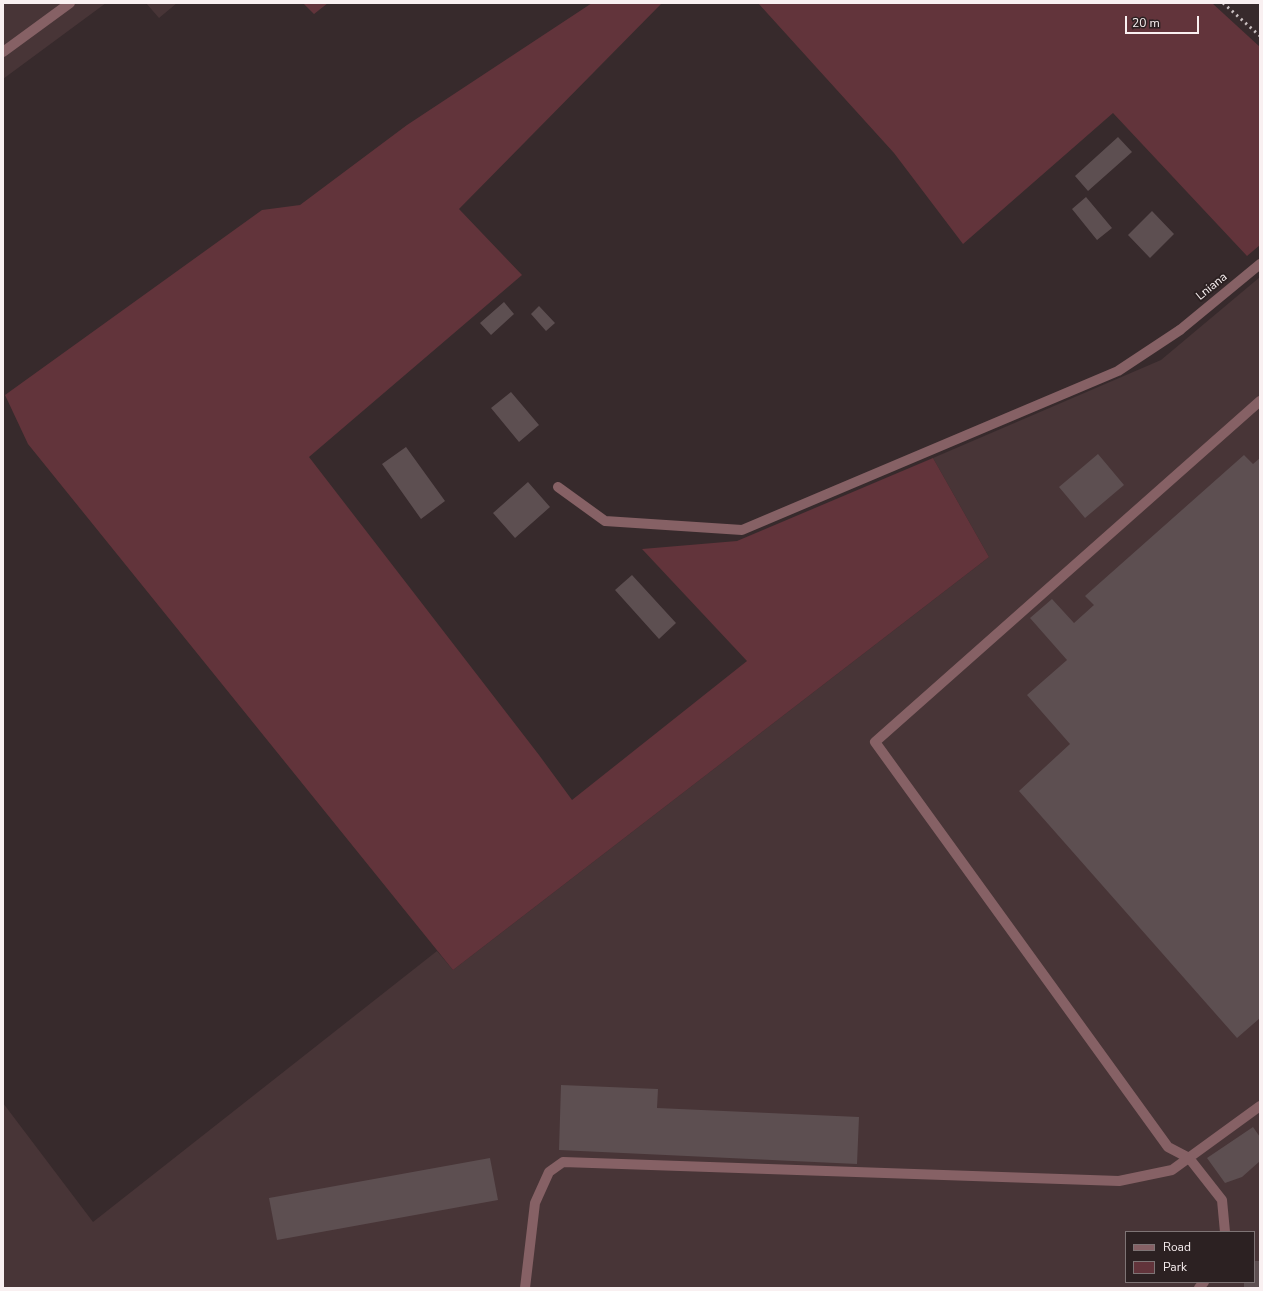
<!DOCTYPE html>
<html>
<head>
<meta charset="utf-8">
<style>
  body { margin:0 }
  #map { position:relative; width:1263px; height:1291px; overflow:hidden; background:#372a2c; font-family:"Nunito Sans",sans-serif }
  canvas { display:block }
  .frame { position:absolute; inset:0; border:4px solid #f9f0f1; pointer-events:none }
  .legend { position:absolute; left:1125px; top:1231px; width:130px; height:52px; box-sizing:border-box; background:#2c2122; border:1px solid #7e7475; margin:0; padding:5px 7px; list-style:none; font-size:12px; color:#f9f0f1 }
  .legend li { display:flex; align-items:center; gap:8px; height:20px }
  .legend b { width:20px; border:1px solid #7e7475 }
  .scale { position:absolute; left:1125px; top:16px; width:74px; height:18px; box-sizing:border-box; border:2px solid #f9f0f1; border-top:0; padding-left:5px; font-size:12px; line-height:14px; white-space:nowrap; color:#f9f0f1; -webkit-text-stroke:3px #2c2122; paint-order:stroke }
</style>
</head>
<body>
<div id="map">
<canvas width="1263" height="1291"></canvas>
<div class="frame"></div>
<ul class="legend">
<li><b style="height:5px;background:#866165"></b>Road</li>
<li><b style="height:11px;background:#62343b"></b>Park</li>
</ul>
<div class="scale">20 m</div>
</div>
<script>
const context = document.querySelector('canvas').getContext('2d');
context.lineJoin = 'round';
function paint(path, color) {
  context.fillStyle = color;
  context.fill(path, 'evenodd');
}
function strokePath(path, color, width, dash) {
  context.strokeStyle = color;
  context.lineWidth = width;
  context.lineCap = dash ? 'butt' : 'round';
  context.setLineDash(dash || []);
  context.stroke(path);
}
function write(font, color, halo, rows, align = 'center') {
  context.font = font + ' "Nunito Sans",sans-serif';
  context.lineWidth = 4;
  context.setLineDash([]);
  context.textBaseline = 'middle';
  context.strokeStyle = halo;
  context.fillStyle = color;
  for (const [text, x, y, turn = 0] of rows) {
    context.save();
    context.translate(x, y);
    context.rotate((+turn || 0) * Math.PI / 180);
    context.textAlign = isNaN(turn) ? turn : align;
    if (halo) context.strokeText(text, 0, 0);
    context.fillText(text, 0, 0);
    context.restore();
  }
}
paint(new Path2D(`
  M3 3H106L3 79Z
  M146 3H177L159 18Z
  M1260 277V1288H3V1103L93 1222 437 951 453 970 989 557 933 458 1161 360ZM1126 1232H1254V1282H1126Z`), '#483537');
paint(new Path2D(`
  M303 3H328L314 14Z
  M592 3H662L459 209 522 275 309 457 539 755 572 800 747 661 642 549 737 541 933 458 989 557 453 970 28 444 5 395 262 210 300 205 407 125Z
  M758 3H1212L1260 47V245L1247 256 1113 113 963 244 894 153Z`), '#62343b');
paint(new Path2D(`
  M1118 137 1132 152 1088 191 1075 176Z
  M1086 197 1112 228 1097 240 1072 209Z
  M1152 211 1174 234 1150 258 1128 235Z
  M504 302 514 314 491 335 480 323Z
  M539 306 555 323 546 331 531 314Z
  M511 392 539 425 519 442 491 408Z
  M406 447 445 501 421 519 382 464Z
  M1098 454 1124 485 1085 518 1059 487Z
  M1244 455 1253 464 1260 458V1018L1237 1038 1019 791 1070 744 1027 695 1067 660 1030 618 1052 599 1074 623 1094 605 1085 596Z
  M528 482 550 507 515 538 493 513Z
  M632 575 676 623 659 639 615 590Z
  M561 1085 658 1089 657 1108 859 1117 857 1164 559 1150Z
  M1253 1127 1260 1137V1161L1242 1177 1225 1183 1207 1158Z
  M490 1158 498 1200 277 1240 269 1198Z
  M1254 1261H1260V1288H1244V1282H1254Z`), '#5d4f51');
strokePath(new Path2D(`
  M558 487 605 521 742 530 1118 371 1180 330
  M1225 1232 1222 1200 1189 1158 1168 1147 875 742 1260 401
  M525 1288 535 1203 549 1172 563 1162 1119 1181 1172 1170 1260 1106
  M1199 1288 1204 1282`), '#866165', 10);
strokePath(new Path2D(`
  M3 52 70 3
  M1180 330 1260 264`), '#866165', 10);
strokePath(new Path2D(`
  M1223 3 1260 36`), '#cac0c1', 3, [2, 4]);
write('12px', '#f9f0f1', '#2c2122', [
  ["Lniana",1212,287,-39]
]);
</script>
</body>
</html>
